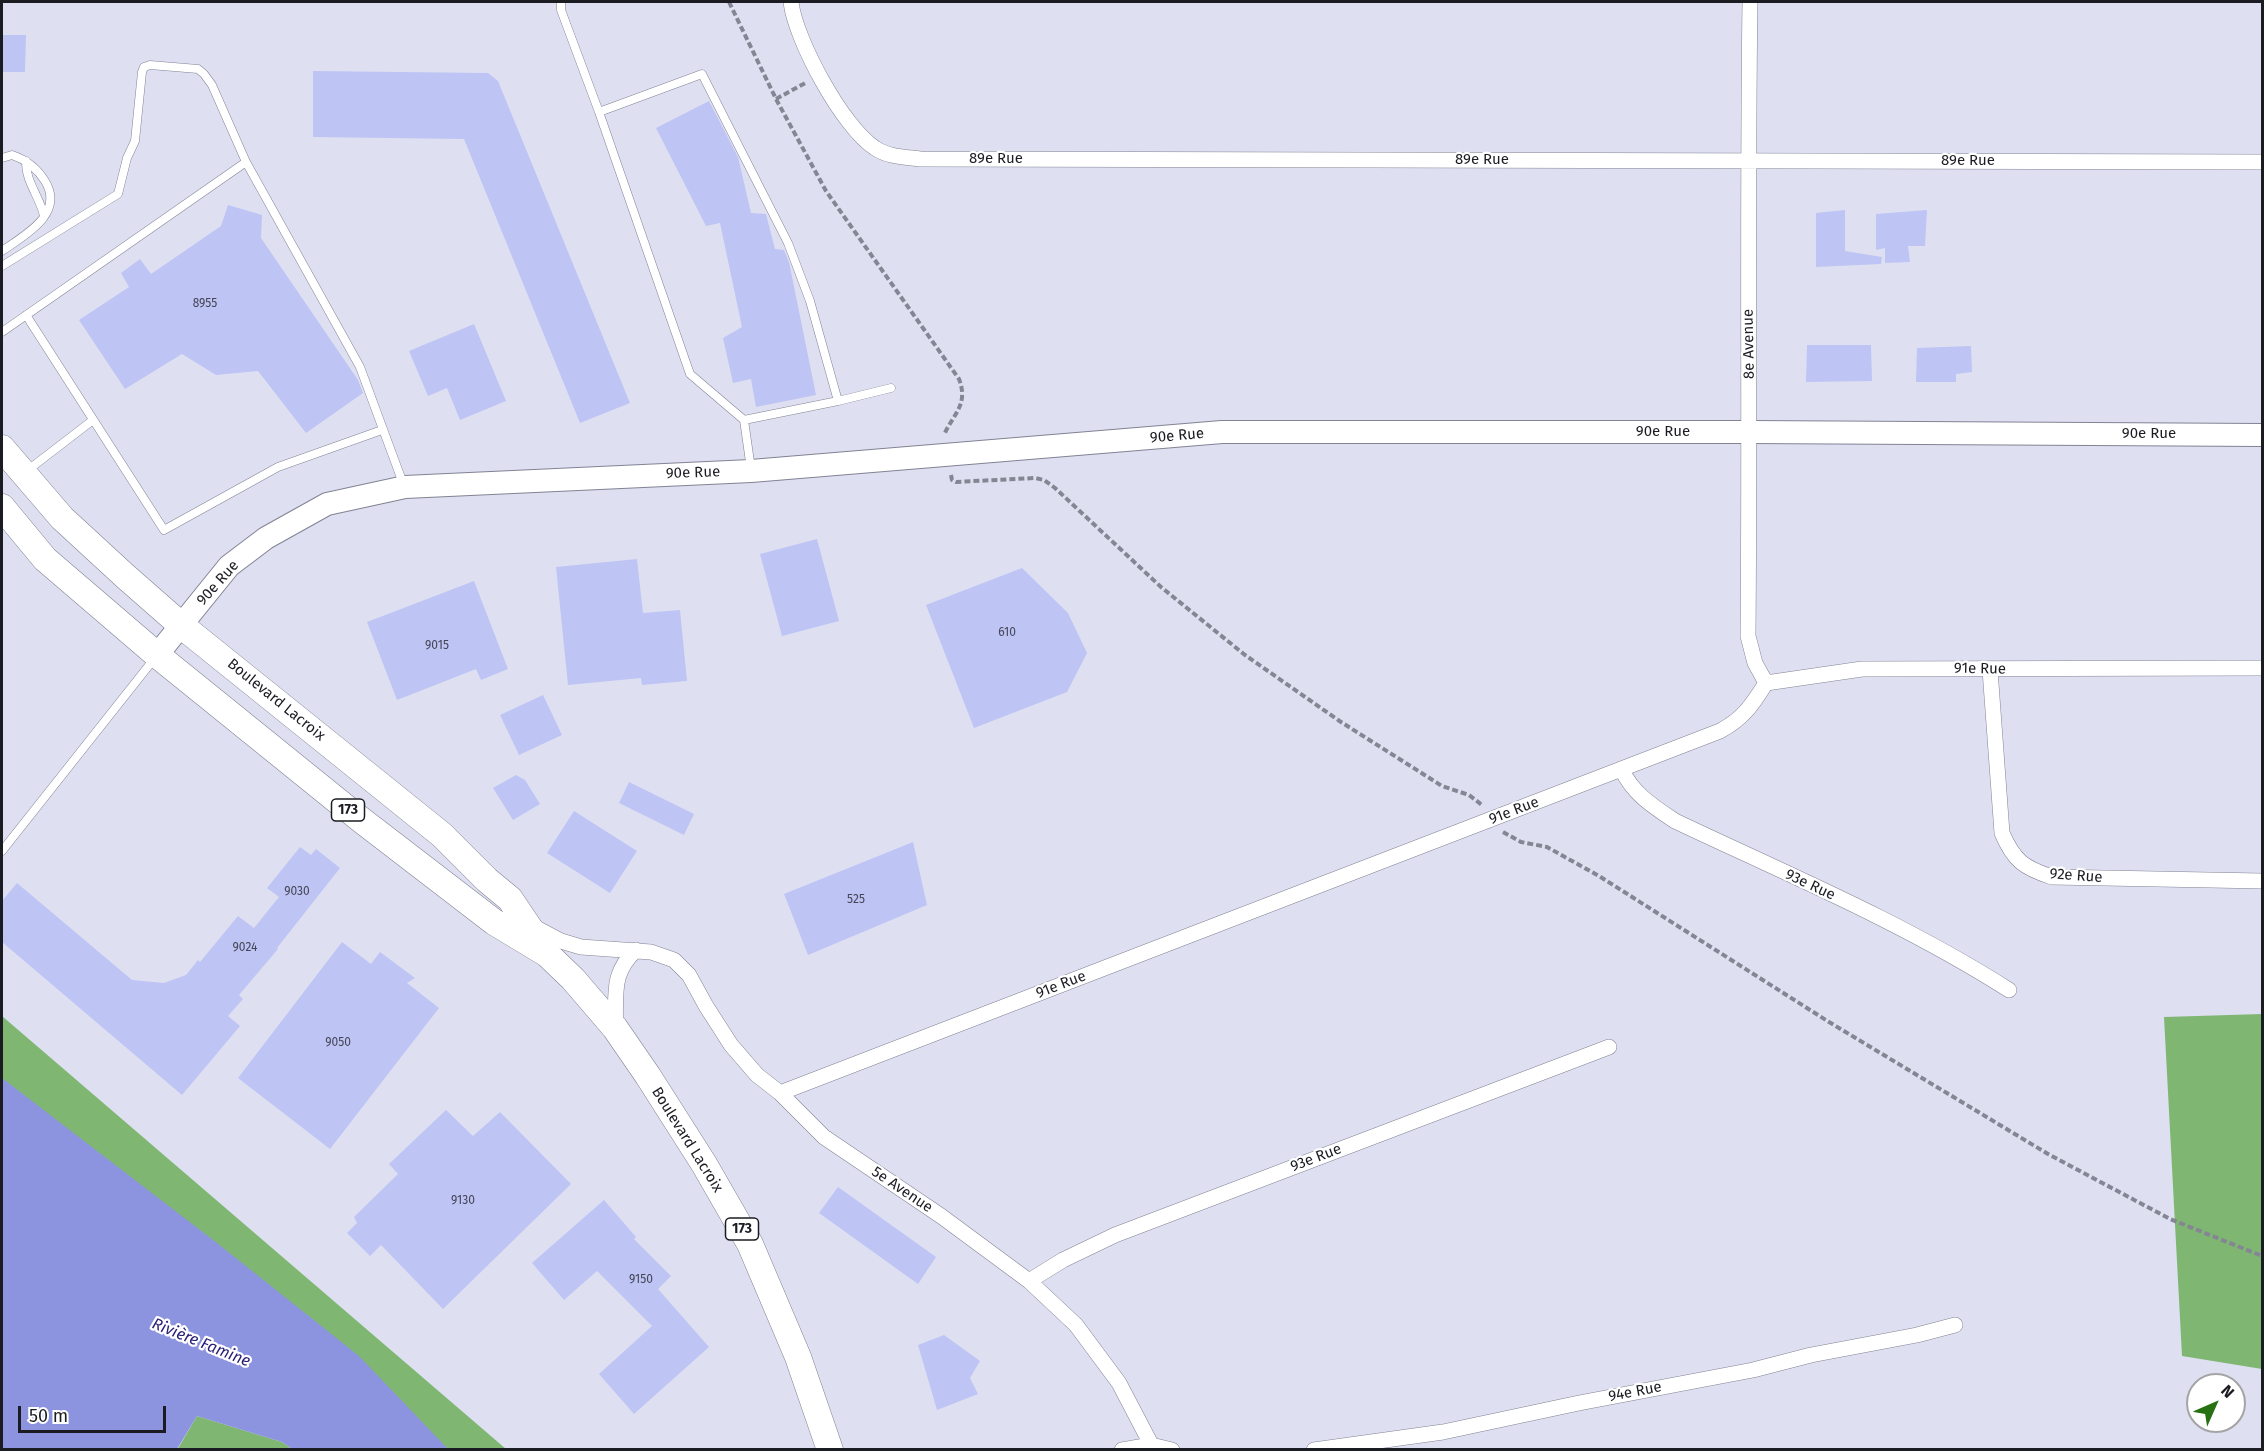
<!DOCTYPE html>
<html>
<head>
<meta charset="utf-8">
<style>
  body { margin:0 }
  #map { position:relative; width:2264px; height:1451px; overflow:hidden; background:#dee0f2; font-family:"Fira Sans",sans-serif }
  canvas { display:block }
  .frame { position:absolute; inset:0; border:3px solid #1b1c22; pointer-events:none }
  .north { position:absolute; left:2186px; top:1373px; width:60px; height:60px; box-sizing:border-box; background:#fff; border:2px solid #a4a4a7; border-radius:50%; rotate:45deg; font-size:16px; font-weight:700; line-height:24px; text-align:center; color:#1b1c22 }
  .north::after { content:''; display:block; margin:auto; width:21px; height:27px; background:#287112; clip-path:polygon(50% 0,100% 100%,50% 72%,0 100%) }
  .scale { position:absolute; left:18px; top:1406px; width:148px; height:27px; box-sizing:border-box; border:3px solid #1b1c22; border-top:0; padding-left:8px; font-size:18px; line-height:21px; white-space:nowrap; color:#1b1c22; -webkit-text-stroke:4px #fff; paint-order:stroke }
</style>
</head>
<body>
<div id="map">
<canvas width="2264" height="1451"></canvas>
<div class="frame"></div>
<div class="north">N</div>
<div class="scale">50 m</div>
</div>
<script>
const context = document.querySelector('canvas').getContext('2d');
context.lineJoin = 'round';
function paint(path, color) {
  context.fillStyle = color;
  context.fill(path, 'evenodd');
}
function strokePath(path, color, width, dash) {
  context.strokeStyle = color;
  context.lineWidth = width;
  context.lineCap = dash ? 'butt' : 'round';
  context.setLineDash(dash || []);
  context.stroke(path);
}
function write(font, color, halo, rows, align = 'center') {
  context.font = font + ' "Fira Sans",sans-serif';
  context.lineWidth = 4.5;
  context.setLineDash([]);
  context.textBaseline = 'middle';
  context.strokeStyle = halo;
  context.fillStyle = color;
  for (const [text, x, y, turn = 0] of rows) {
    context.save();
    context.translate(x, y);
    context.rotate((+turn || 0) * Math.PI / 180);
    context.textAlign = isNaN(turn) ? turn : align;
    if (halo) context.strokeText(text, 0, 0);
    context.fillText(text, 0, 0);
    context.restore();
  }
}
paint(new Path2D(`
  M2262 1014V1369L2182 1356 2164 1017Z
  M2 1016 506 1449H448L2 1082Z
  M197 1416 282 1442 292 1449 177 1450Z`), '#7fb772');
paint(new Path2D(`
  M2 1078 217 1243 359 1356 448 1449H292L282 1442 197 1416 177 1449H2Z`), '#8c94e0');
paint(new Path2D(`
  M2 35H26L25 72H2Z
  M313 71 488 73 498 81 630 403 580 423 464 139 313 137Z
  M709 101 738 157 751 213 766 214 775 249 784 250 789 262 816 395 756 407 751 379 733 383 723 338 742 327 720 223 706 226 656 128Z
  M228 205 262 215 261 238 358 380 363 393 306 433 258 371 216 375 182 354 125 389 79 320 129 287 121 273 140 259 151 274 221 226Z
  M1845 210V251L1882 257 1881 264 1816 267V213Z
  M1927 210 1925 246H1908L1910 262 1885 263V248L1876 250V214Z
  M474 324 506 401 460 420 447 388 428 396 409 351Z
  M1807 345H1871L1872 381 1806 382Z
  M1971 346 1972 372 1956 374V382H1916L1917 348Z
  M817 539 839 621 782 636 760 554Z
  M637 559 643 613 680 610 687 681 642 685 641 678 568 685 556 567Z
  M1022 568 1068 613 1087 653 1067 692 974 728 926 605Z
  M474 581 508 669 481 680 476 669 397 700 367 622Z
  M543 695 562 735 519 755 500 715Z
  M516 775 525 780 540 804 513 820 493 788Z
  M629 782 694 814 684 835 619 803Z
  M574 811 637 851 610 893 547 853Z
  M913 842 927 905 808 955 784 894Z
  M300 847 311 855 316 849 340 868 277 948 278 949 239 995 243 999 228 1016 240 1026 182 1095 2 942V901L17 883 132 980 164 983 186 975 198 960 200 962 238 916 254 928 279 897 267 888Z
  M342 942 371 964 380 952 415 978 407 983 439 1008 330 1149 238 1078Z
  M446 1110 473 1136 500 1112 571 1184 443 1309 381 1245 370 1256 347 1233 357 1223 354 1217 398 1174 389 1164Z
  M838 1187 936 1257 918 1284 819 1213Z
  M604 1200 636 1237 634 1239 671 1276 658 1289 709 1347 634 1414 599 1374 652 1326 597 1271 564 1300 532 1263Z
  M944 1335 980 1361 970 1378 978 1394 937 1410 918 1345Z`), '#bec4f4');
const lane = new Path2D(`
  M561 2V10L599 112
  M2 158 12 155C27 160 37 168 45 181 65 214 25 235 2 251
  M26 161C25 181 40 197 44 216
  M2 266 118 194 127 158 135 141 142 72 144 67 150 65 198 69 204 74 212 85 246 162
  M26 315 164 530 278 467 382 430
  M2 332 246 162 360 367 404 486
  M838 401 891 388
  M744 420 690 374 599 112 702 74 788 243 810 301 838 401 744 420 751 469
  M28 470 93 420
  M2 851 154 659`);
const street = new Path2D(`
  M791 2C795 39 843 128 875 148 888 157 904 157 920 159L2262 162
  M1750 2C1747 213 1750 425 1748 636L1755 663 1766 683
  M1990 670 2002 833C2014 861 2024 868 2052 877L2262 881
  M1622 770C1633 794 1654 807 1675 821 1787 874 1904 923 2009 990
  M531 925 561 941 581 947 651 952 674 960 689 975 706 1006 731 1045 757 1075 780 1093 824 1137 941 1216 1029 1281 1076 1325 1119 1383 1154 1450
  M615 1028C617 995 610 974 636 950
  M780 1093 1720 731C1744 718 1752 705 1766 683L1862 669 2262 668
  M1029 1281 1063 1260 1115 1235 1609 1047
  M1122 1450 1151 1445 1172 1450
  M1314 1450 1443 1432 1579 1403 1753 1370 1811 1355 1917 1335 1955 1325`);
const secondary = new Path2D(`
  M157 655 229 566 266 538 327 504 405 487 751 471 1222 432H1750L2262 435`);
const primary = new Path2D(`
  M2 448 62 518 125 576 182 626 442 835 487 880 510 899 543 948
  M2 507 45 559 157 655 360 819 494 922 547 954 573 979 615 1028 648 1076 704 1164 750 1244 798 1357 830 1450`);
strokePath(lane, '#818393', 9);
strokePath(street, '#818393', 16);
strokePath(secondary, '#818393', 24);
strokePath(primary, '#818393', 27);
strokePath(new Path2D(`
  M729 2 776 99 826 191 959 379C969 405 953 414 944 435
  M776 99 807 82
  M951 475 952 480 956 482 1035 478 1044 480 1055 488 1161 587 1245 655 1341 722 1442 786 1469 795 1482 805
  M1503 832 1521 842 1547 847 1599 876 1829 1022 2048 1154 2170 1219 2262 1256`), '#858693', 4, [6, 3]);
strokePath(lane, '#fff', 8);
strokePath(street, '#fff', 15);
strokePath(secondary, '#fff', 22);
strokePath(primary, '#fff', 26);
write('12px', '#444656', null, [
  ["8955",205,304],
  ["610",1007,633],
  ["9015",437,646],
  ["9030",297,892],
  ["525",856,900],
  ["9024",245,948],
  ["9050",338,1043],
  ["9130",463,1201],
  ["9150",641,1280]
]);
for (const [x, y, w] of [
  [348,810,33],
  [742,1229,33]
]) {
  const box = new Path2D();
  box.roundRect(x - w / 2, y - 11, w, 22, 4.5);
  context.fillStyle = '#fff';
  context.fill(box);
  strokePath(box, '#1b1c22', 1.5);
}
write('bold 14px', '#1b1c22', null, [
  ["173",348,810],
  ["173",742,1229]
]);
write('15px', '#1b1c22', '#fff', [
  ["89e Rue",996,159],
  ["89e Rue",1482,160],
  ["89e Rue",1968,161],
  ["8e Avenue",1749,344,-91],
  ["90e Rue",1663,432],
  ["90e Rue",2149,434],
  ["90e Rue",1177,436,-5],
  ["90e Rue",693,473,-2],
  ["90e Rue",218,583,-48],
  ["91e Rue",1980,669,1],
  ["Boulevard Lacroix",276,700,39],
  ["91e Rue",1514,811,-21],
  ["92e Rue",2076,876,4],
  ["93e Rue",1810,885,25],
  ["91e Rue",1061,985,-21],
  ["Boulevard Lacroix",687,1140,58],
  ["93e Rue",1316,1158,-21],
  ["5e Avenue",902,1190,34],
  ["94e Rue",1635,1392,-11]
]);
write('italic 16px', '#271e76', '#fff', [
  ["Rivière Famine",201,1343,22]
]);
</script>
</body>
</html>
